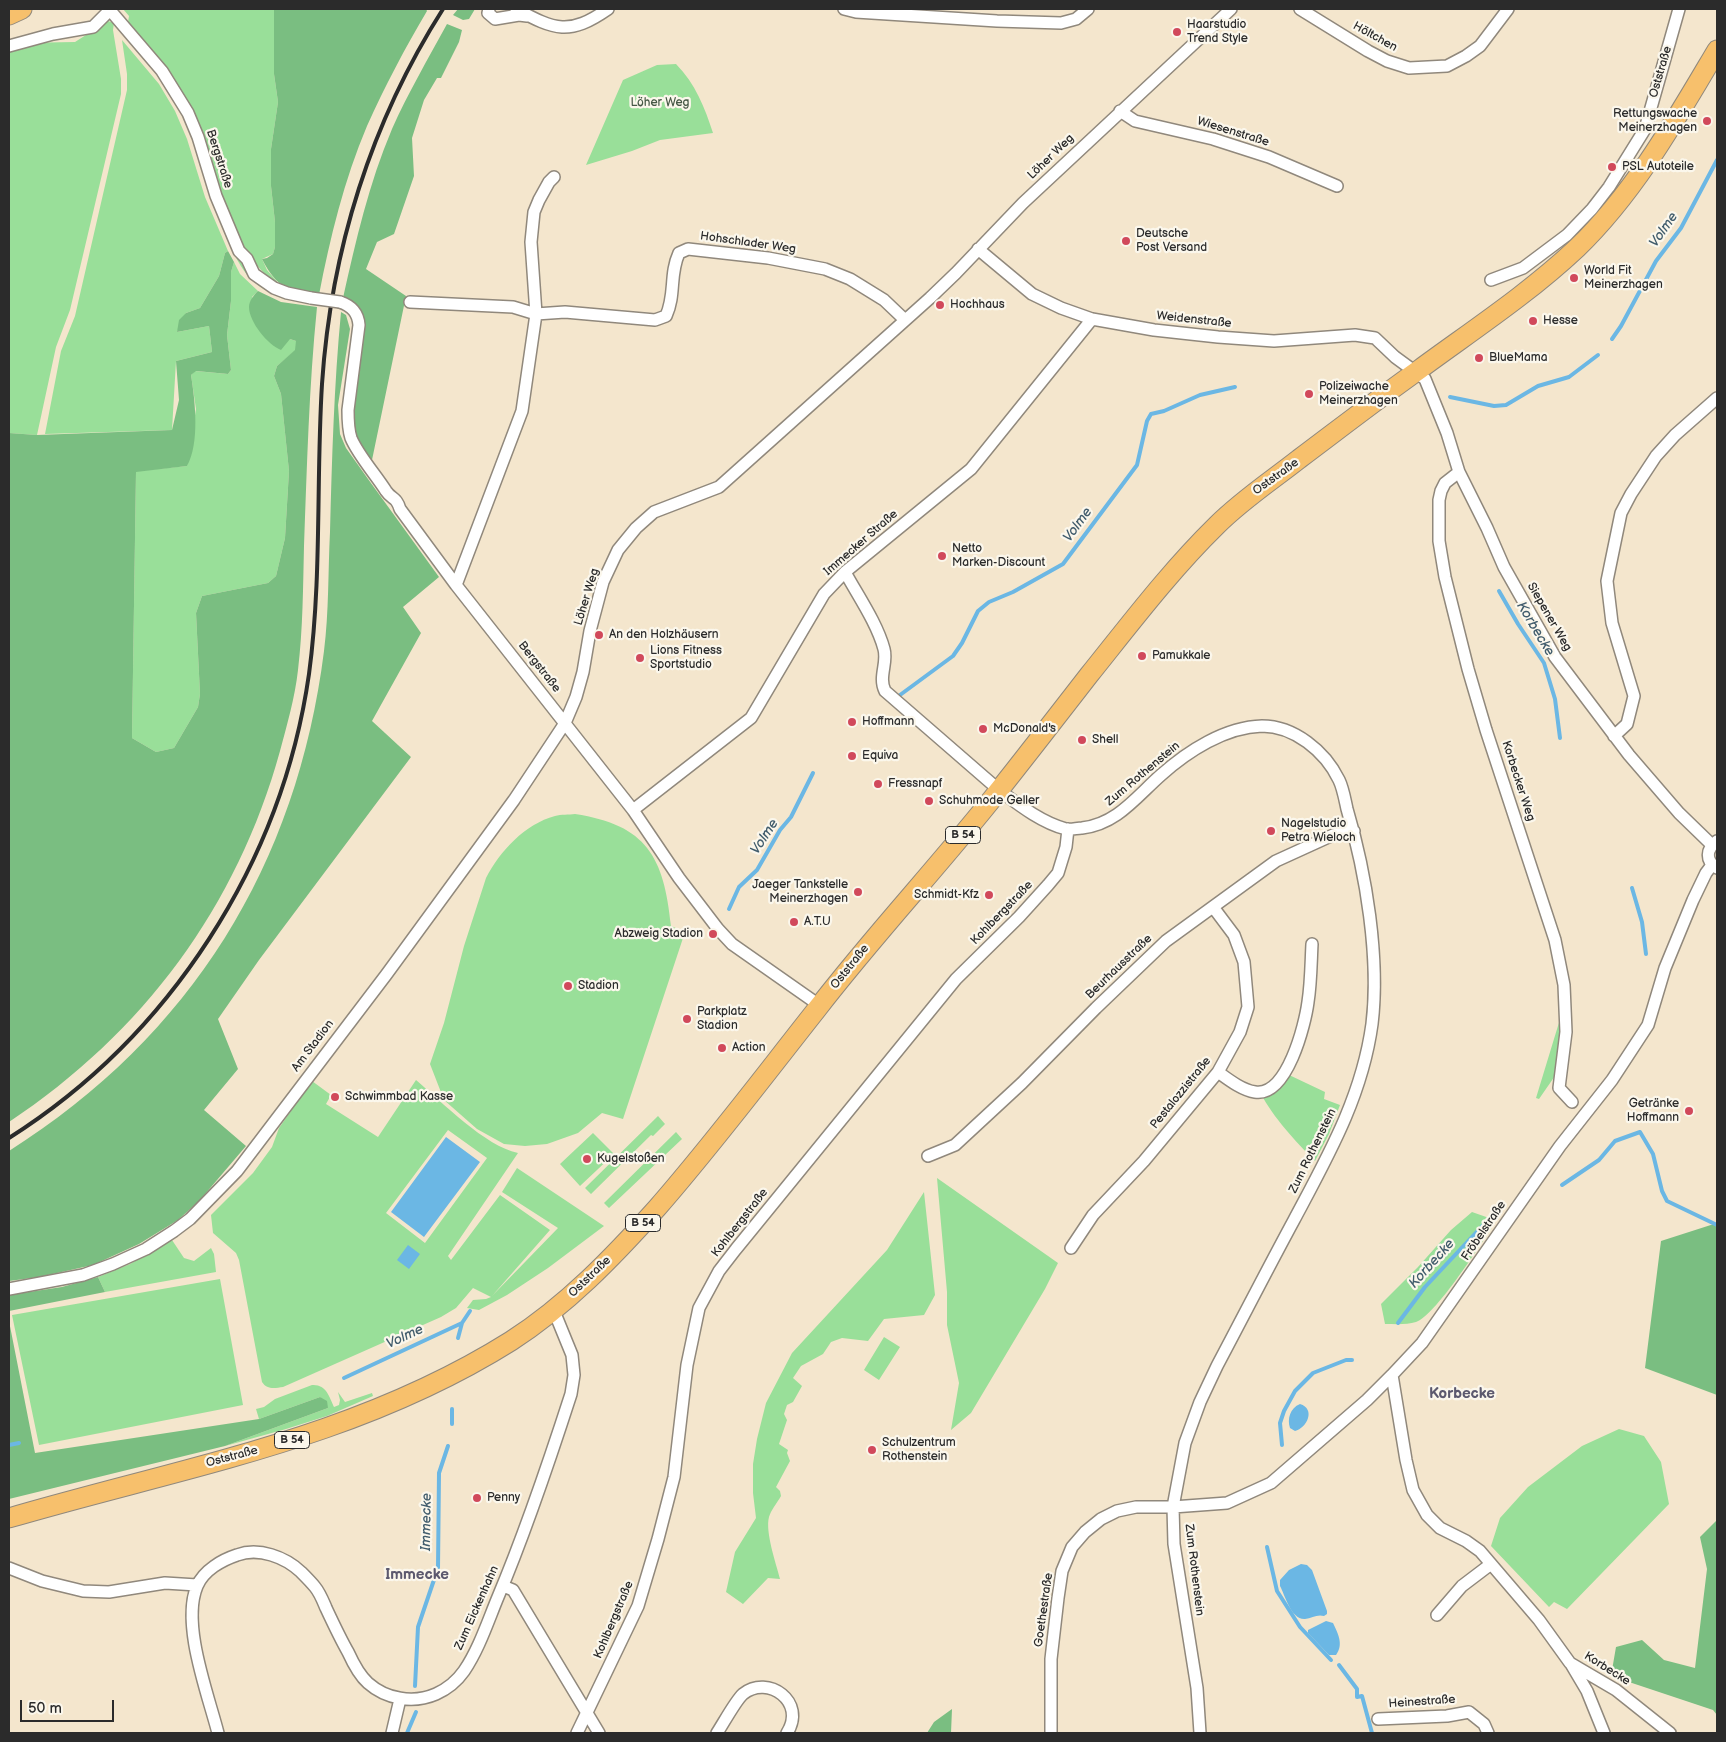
<!DOCTYPE html>
<html>
<head>
<meta charset="utf-8">
<style>
  body { margin:0 }
  #map { position:relative; width:1726px; height:1742px; overflow:hidden; background:#f4e6cd; font-family:"Balsamiq Sans",sans-serif }
  canvas { display:block }
  .frame { position:absolute; inset:0; border:10px solid #2b2b2b; pointer-events:none }
  .scale { position:absolute; left:20px; top:1700px; width:94px; height:22px; box-sizing:border-box; border:2px solid #2b2b2b; border-top:0; padding-left:6px; font-size:15px; line-height:18px; white-space:nowrap; color:#2b2b2b; -webkit-text-stroke:4px #fbf7ec; paint-order:stroke }
</style>
</head>
<body>
<div id="map">
<canvas width="1726" height="1742"></canvas>
<div class="frame"></div>
<div class="scale">50 m</div>
</div>
<script>
const context = document.querySelector('canvas').getContext('2d');
context.lineJoin = 'round';
function paint(path, color) {
  context.fillStyle = color;
  context.fill(path, 'evenodd');
}
function strokePath(path, color, width, dash) {
  context.strokeStyle = color;
  context.lineWidth = width;
  context.lineCap = dash ? 'butt' : 'round';
  context.setLineDash(dash || []);
  context.stroke(path);
}
function write(font, color, halo, rows, align = 'center') {
  context.font = font + ' "Balsamiq Sans",sans-serif';
  context.lineWidth = 4.5;
  context.setLineDash([]);
  context.textBaseline = 'middle';
  context.strokeStyle = halo;
  context.fillStyle = color;
  for (const [text, x, y, turn = 0] of rows) {
    context.save();
    context.translate(x, y);
    context.rotate((+turn || 0) * Math.PI / 180);
    context.textAlign = isNaN(turn) ? turn : align;
    if (halo) context.strokeText(text, 0, 0);
    context.fillText(text, 0, 0);
    context.restore();
  }
}
paint(new Path2D(`
  M123 9H274V74L278 102 271 149V186L275 222V247L273 254 262 259 267 270 280 285C236 260 217 183 201 137 197 127 195 117 190 108 175 76 151 49 128 22L129 16Z
  M108 21 114 23 113 30 121 79V94L70 310 56 347 37 435 9 433V46L19 43 75 42Z
  M122 40 159 84 175 111 187 139 205 197 228 251 225 253 219 276 200 308 186 313 177 332 209 326 212 352 176 361 172 430 45 434 61 351 75 316 127 90V74Z
  M676 64C695 83 705 108 713 133L660 140 632 151 586 165 623 80 657 65Z
  M224 231 228 234 241 261 249 274 289 298C249 290 239 266 224 231Z
  M234 262 240 274 258 291 252 297 290 339 296 341V350L277 366 274 376 281 394 289 471 285 538 276 576 268 583 202 596 196 613 200 694 198 707 174 748 156 752 132 738 136 471 187 466 196 409 191 375 195 371 228 374 231 370 227 335 231 301V272Z
  M575 814C647 825 664 857 671 926L685 932 623 1119 602 1113 578 1133 547 1144 525 1146 504 1144 477 1129 444 1100 430 1064 444 1023 464 946 486 878C500 851 525 824 555 816 561 814 569 815 575 814Z
  M1561 1016V1045L1557 1073 1539 1099 1536 1098Z
  M1287 1074 1325 1092 1324 1099 1340 1105 1329 1134 1315 1161C1296 1142 1273 1117 1261 1094Z
  M416 1080C443 1103 485 1146 518 1153L448 1256 451 1260 500 1195 550 1230 492 1296 558 1228 502 1192 517 1168 604 1226 548 1268 507 1295 479 1310 467 1308 473 1300 486 1299 491 1297 473 1288 456 1308 441 1317 283 1387C275 1388 267 1390 262 1382L239 1260 236 1253 213 1233 211 1215 253 1173 272 1147 279 1128 312 1081 331 1095 326 1104 378 1137ZM448 1130 487 1158 425 1243 386 1213Z
  M658 1116 665 1124 653 1136 651 1135 591 1194 585 1188Z
  M676 1132 682 1139 609 1208 604 1203Z
  M593 1133 614 1154 580 1186 560 1164Z
  M937 1178 1058 1263 1045 1289 971 1413 951 1430 959 1383 947 1325V1292Z
  M924 1192 935 1295 924 1315 884 1319 868 1341 842 1338 831 1342 823 1354 801 1366 793 1378 802 1386 793 1402 787 1405 784 1414 787 1420 779 1444 788 1450 787 1453 790 1461 776 1487 780 1491 781 1496C777 1503 771 1510 769 1517 765 1532 776 1563 780 1579L768 1578 743 1604 726 1592 735 1552 756 1518 753 1493V1464L757 1439 766 1403 792 1353 887 1250Z
  M1472 1212 1492 1219 1491 1229C1478 1248 1435 1316 1416 1322 1407 1325 1395 1324 1385 1324L1381 1304 1418 1267 1451 1230Z
  M172 1240 184 1258 194 1261 211 1248 214 1254 216 1272 105 1292 98 1277 130 1264Z
  M220 1279 243 1405 39 1445 12 1315Z
  M884 1337 900 1347 879 1380 864 1370Z
  M312 1385C326 1384 329 1396 334 1407L339 1405 340 1400 338 1392 345 1402 372 1393 373 1396 327 1416 286 1429 225 1446 328 1408 320 1397 259 1419 256 1409 264 1407 275 1399Z
  M1619 1429 1644 1436 1661 1462 1669 1504 1567 1609 1554 1602 1549 1607 1491 1546 1500 1518 1528 1487 1582 1446Z`), '#99df99');
paint(new Path2D(`
  M274 9H426L427 11C405 48 385 86 367 126 344 180 330 238 319 295 288 289 278 290 262 259L267 258 273 254 275 247V222L271 186V149L278 102 274 74Z
  M458 9H475L469 19 463 20 453 15Z
  M447 24 462 30 459 42 441 78H437L424 100 412 138 414 176 394 234 377 242 366 269 406 296 372 460C365 450 358 441 354 430 346 408 359 347 363 322 362 309 355 302 343 298 356 240 369 183 392 129 408 93 428 59 447 24Z
  M228 251 234 262 231 272V301L227 335 231 370 228 374 196 371 191 375C195 400 200 443 187 466L136 472 132 738 156 752 174 748 198 707 200 694 196 613 202 596 268 583 276 576 285 538 289 471 281 394 274 376 277 366 295 350 296 341 290 339 281 350C268 345 249 322 249 307 249 301 254 295 258 291L281 302 317 307C309 386 307 466 304 546 303 587 303 629 298 670 295 697 287 725 280 751 237 907 143 1033 9 1122L10 983 9 982V433L37 435 172 430 179 400 176 361 212 352 209 326 177 332 179 320 186 313 200 308 219 276 225 253Z
  M341 312 346 315 350 329 338 405 340 434 346 448 368 479 439 577 403 607 421 633 372 721 411 757 259 960 218 1019 238 1069 204 1110 246 1146 200 1200 178 1220 139 1244 93 1265 39 1277 9 1281V1151C191 1036 297 865 324 651 329 612 328 571 330 532 332 458 334 385 341 312Z
  M1717 1223V1395L1645 1368 1661 1241Z
  M98 1277 105 1292 9 1311V1295L62 1287Z
  M9 1321 35 1453 259 1419 320 1397 327 1401 328 1408 225 1446 9 1499Z
  M1717 1520V1715L1713 1710 1611 1676 1616 1647 1642 1640 1664 1660 1695 1668 1707 1569 1700 1537Z
  M952 1709 951 1733H927L934 1722Z`), '#7abe81');
paint(new Path2D(`
  M446 1137 480 1162 424 1237 391 1212Z
  M408 1245 420 1254 409 1269 397 1260Z
  M1300 1404C1316 1409 1307 1428 1295 1431L1290 1428C1287 1419 1290 1408 1300 1404Z
  M1301 1564 1307 1565 1312 1570 1327 1611V1614L1324 1616C1317 1614 1312 1618 1305 1619 1291 1620 1285 1595 1280 1586V1580L1289 1570Z
  M1326 1621 1333 1623C1338 1634 1344 1644 1336 1655H1329L1308 1633V1630Z`), '#6bb7e4');
strokePath(new Path2D(`
  M1612 339 1621 326 1656 261 1681 228 1717 160
  M1450 397 1494 406 1506 405 1538 386 1569 377 1598 355
  M1499 591 1518 624 1544 663 1555 699 1560 738
  M900 695 953 656 962 643 978 611 989 602 1013 592 1063 564 1137 465 1147 421 1151 414 1164 411 1200 395 1235 387
  M1632 888 1642 922 1646 954
  M729 909 739 887 757 870 780 830 791 817 813 773
  M1562 1185 1599 1160 1615 1141 1640 1132 1653 1154 1662 1191 1667 1201 1717 1225
  M1398 1323 1425 1287 1486 1222
  M458 1338 462 1323
  M344 1378 462 1323 470 1311
  M452 1424V1409
  M9 1445 19 1443
  M1282 1445 1280 1423 1284 1411 1295 1391 1313 1373 1346 1360H1352
  M1267 1547 1277 1591 1300 1627 1331 1660
  M1339 1665 1357 1689V1697L1362 1696 1372 1733
  M415 1686 418 1627 438 1568 439 1473 448 1446
  M407 1733 416 1712`), '#6bb7e4', 4);
const minor = new Path2D(`
  M109 9 162 71 188 113 198 137 216 196 239 251 247 259 254 274 274 288 287 293 311 298
  M489 9 488 13 495 19 519 15 527 16
  M516 9C555 30 569 36 608 9
  M844 9 856 12 997 21 1061 23 1076 19 1088 9
  M1300 9 1368 51 1387 61 1409 68 1447 66 1466 56 1480 46 1508 9
  M9 46 53 34 93 27 110 10
  M1120 111 1135 121 1213 139 1269 157 1337 186
  M978 249 1032 294 1061 308 1092 319 1154 330 1218 337 1274 341 1355 335 1375 338 1395 357 1425 379 1447 433 1459 472 1487 528 1504 567 1555 657 1629 755 1679 813 1712 845
  M1491 280 1523 268 1567 235 1592 209 1609 187 1645 129 1679 9
  M340 302C352 306 358 313 359 325L348 410C348 420 348 429 351 438 358 455 376 475 386 491 392 500 396 496 400 509L456 585 633 810 679 878 718 929 732 944 819 1005
  M410 302 513 307 536 314 565 312 655 320 666 316C676 294 669 275 679 253L688 249 768 258 825 269 850 279 884 300 905 320
  M1459 472 1445 483 1441 491 1439 500V541L1445 577 1468 669 1486 730 1555 940 1564 985 1566 1032 1559 1088 1572 1102
  M845 572C858 596 877 623 884 649 888 663 878 677 885 691L999 790C1019 805 1042 823 1066 829 1071 830 1077 828 1082 828 1117 824 1136 797 1161 775 1188 751 1225 727 1262 726 1294 726 1325 751 1339 780 1343 788 1345 800 1347 809 1366 873 1380 958 1372 1024 1362 1097 1328 1156 1294 1220 1268 1268 1243 1317 1217 1366L1200 1402 1185 1443 1173 1507 1174 1544 1197 1688 1200 1733
  M456 585 522 411 536 314 531 242 534 212 539 200 549 182 554 177
  M1614 736 1627 724 1634 696 1612 623 1607 581 1621 513 1631 494 1656 456 1675 435 1717 398
  M633 810 751 718 824 594 845 572 971 469 1092 319
  M1717 841C1706 849 1705 861 1717 868
  M1218 1072C1229 1080 1242 1090 1255 1092 1287 1097 1305 1025 1308 1002 1311 983 1311 963 1312 944
  M928 1156 955 1145 1022 1083 1096 1008 1166 941 1276 861 1333 835 1354 831
  M1071 1248 1093 1215 1144 1161 1218 1072 1240 1032 1248 1007 1244 962 1234 935 1213 907
  M9 1289 83 1275 113 1264 146 1249 174 1231 190 1219 237 1171 386 975 514 800 565 723 576 697 583 672 590 631 603 582 618 550 636 528 654 512 719 487 930 298 956 273 1023 203 1231 9
  M1392 1375 1406 1460 1413 1490 1427 1515 1440 1528 1466 1541 1480 1551 1539 1620 1570 1663 1616 1690 1670 1733
  M9 1568 42 1581 83 1591 109 1592 165 1583 197 1585
  M503 1586 513 1590 599 1733
  M1437 1615 1462 1586 1491 1564
  M1571 1664 1587 1691 1604 1733
  M1378 1719 1447 1716 1469 1712 1484 1724 1488 1733
  M218 1733C208 1694 181 1624 197 1586 204 1570 222 1560 237 1555 259 1547 285 1557 301 1572 306 1577 311 1582 315 1587 320 1593 323 1601 326 1608 333 1623 340 1638 348 1652 353 1663 359 1675 368 1683 386 1699 413 1704 436 1694 447 1689 457 1681 464 1671 479 1649 488 1621 498 1597 526 1531 549 1462 571 1394L574 1375 572 1355 554 1311
  M392 1733 400 1699
  M577 1733 638 1606 658 1539 674 1477 687 1365 699 1308 719 1271 736 1249 956 979 1019 917 1048 885 1058 873 1066 847 1068 829
  M717 1733C723 1724 736 1700 743 1694 768 1674 807 1702 787 1733
  M1051 1733V1659L1058 1598 1062 1571 1072 1547 1085 1532 1101 1519 1117 1511 1136 1507H1173L1227 1503 1271 1483 1367 1400 1392 1375 1422 1343 1560 1146 1612 1080 1648 1025 1665 968 1693 900 1706 873 1712 865`);
const primary = new Path2D(`
  M9 15 22 9
  M9 1518C183 1467 355 1439 511 1341 567 1305 613 1257 657 1208 713 1144 764 1076 817 1009 874 935 938 867 996 794 1027 755 1058 715 1089 675 1130 624 1170 571 1217 525 1242 500 1271 481 1299 459 1339 429 1379 398 1420 369 1473 330 1528 294 1577 248 1635 192 1676 119 1717 50`);
strokePath(minor, '#90887c', 14);
strokePath(primary, '#90887c', 21);
strokePath(minor, '#fff', 11);
strokePath(primary, '#f7c06c', 19);
strokePath(new Path2D(`
  M9 1138C170 1036 282 863 309 674 322 578 316 480 322 384 331 250 371 122 443 9`), '#2b2b2b', 4);
const minorBridge = new Path2D(`
  M311 298 340 302`);
strokePath(minorBridge, '#90887c', 14, []);
strokePath(minorBridge, '#fff', 11);
for (const [x, y, r, color] of [
  [1177,32,5,"#d1495b"],
  [1707,121,5,"#d1495b"],
  [1612,167,5,"#d1495b"],
  [1126,241,5,"#d1495b"],
  [1574,278,5,"#d1495b"],
  [940,305,5,"#d1495b"],
  [1533,321,5,"#d1495b"],
  [1479,358,5,"#d1495b"],
  [1309,394,5,"#d1495b"],
  [942,556,5,"#d1495b"],
  [599,635,5,"#d1495b"],
  [1142,656,5,"#d1495b"],
  [640,658,5,"#d1495b"],
  [852,722,5,"#d1495b"],
  [983,729,5,"#d1495b"],
  [1082,740,5,"#d1495b"],
  [852,756,5,"#d1495b"],
  [878,784,5,"#d1495b"],
  [929,801,5,"#d1495b"],
  [1271,831,5,"#d1495b"],
  [858,892,5,"#d1495b"],
  [989,895,5,"#d1495b"],
  [794,922,5,"#d1495b"],
  [713,934,5,"#d1495b"],
  [568,986,5,"#d1495b"],
  [687,1019,5,"#d1495b"],
  [722,1048,5,"#d1495b"],
  [335,1097,5,"#d1495b"],
  [1689,1111,5,"#d1495b"],
  [587,1159,5,"#d1495b"],
  [872,1450,5,"#d1495b"],
  [477,1498,5,"#d1495b"]
]) {
  const dot = new Path2D();
  dot.arc(x, y, r, 0, 2 * Math.PI);
  context.fillStyle = color;
  context.fill(dot);
  strokePath(dot, '#fbf7ec', 2);
}
for (const [x, y, w] of [
  [963,835,35],
  [643,1223,35],
  [292,1440,35]
]) {
  const box = new Path2D();
  box.roundRect(x - w / 2, y - 8.5, w, 17, 4);
  context.fillStyle = '#fbf7ec';
  context.fill(box);
  strokePath(box, '#2b2b2b', 1);
}
write('bold 11px', '#2b2b2b', null, [
  ["B 54",963,835],
  ["B 54",643,1223],
  ["B 54",292,1440]
]);
write('12px', '#2b2b2b', '#fbf7ec', [
  ["Haarstudio",1187,25],
  ["Trend Style",1187,39],
  ["Rettungswache",1697,114,"right"],
  ["Meinerzhagen",1697,128,"right"],
  ["PSL Autoteile",1622,167],
  ["Deutsche",1136,234],
  ["Post Versand",1136,248],
  ["World Fit",1584,271],
  ["Meinerzhagen",1584,285],
  ["Hochhaus",950,305],
  ["Hesse",1543,321],
  ["BlueMama",1489,358],
  ["Polizeiwache",1319,387],
  ["Meinerzhagen",1319,401],
  ["Netto",952,549],
  ["Marken-Discount",952,563],
  ["An den Holzhäusern",609,635],
  ["Lions Fitness",650,651],
  ["Sportstudio",650,665],
  ["Pamukkale",1152,656],
  ["Hoffmann",862,722],
  ["McDonald's",993,729],
  ["Shell",1092,740],
  ["Equiva",862,756],
  ["Fressnapf",888,784],
  ["Schuhmode Geller",939,801],
  ["Nagelstudio",1281,824],
  ["Petra Wieloch",1281,838],
  ["Jaeger Tankstelle",848,885,"right"],
  ["Meinerzhagen",848,899,"right"],
  ["Schmidt-Kfz",979,895,"right"],
  ["A.T.U",804,922],
  ["Abzweig Stadion",703,934,"right"],
  ["Stadion",578,986],
  ["Parkplatz",697,1012],
  ["Stadion",697,1026],
  ["Action",732,1048],
  ["Schwimmbad Kasse",345,1097],
  ["Getränke",1679,1104,"right"],
  ["Hoffmann",1679,1118,"right"],
  ["Kugelstoßen",597,1159],
  ["Schulzentrum",882,1443],
  ["Rothenstein",882,1457],
  ["Penny",487,1498]
], 'left');
write('12px', '#2b2b2b', '#fbf7ec', [
  ["Höltchen",1375,37,29],
  ["Oststraße",1661,72,-74],
  ["Wiesenstraße",1233,132,17],
  ["Löher Weg",1051,157,-44],
  ["Bergstraße",219,159,72],
  ["Hohschlader Weg",748,243,8],
  ["Weidenstraße",1194,320,6],
  ["Oststraße",1276,477,-36],
  ["Immecker Straße",861,543,-41],
  ["Löher Weg",587,597,-73],
  ["Siepener Weg",1549,617,60],
  ["Bergstraße",539,667,52],
  ["Zum Rothenstein",1143,774,-40],
  ["Korbecker Weg",1518,781,72],
  ["Kohlbergstraße",1002,913,-46],
  ["Oststraße",850,967,-51],
  ["Beurhausstraße",1119,967,-44],
  ["Am Stadion",313,1046,-53],
  ["Pestalozzistraße",1181,1093,-51],
  ["Zum Rothenstein",1313,1151,-64],
  ["Kohlbergstraße",740,1223,-52],
  ["Fröbelstraße",1484,1231,-56],
  ["Oststraße",590,1277,-44],
  ["Oststraße",232,1457,-15],
  ["Zum Rothenstein",1194,1570,83],
  ["Zum Eickenhahn",477,1608,-66],
  ["Goethestraße",1044,1610,-82],
  ["Kohlbergstraße",614,1620,-67],
  ["Korbecke",1607,1669,32],
  ["Heinestraße",1422,1702,-4]
]);
write('12px', '#465846', '#fbf7ec', [
  ["Löher Weg",660,103]
]);
write('italic 14px', '#415c6c', '#fbf7ec', [
  ["Volme",1664,230,-55],
  ["Volme",1078,525,-54],
  ["Korbecke",1535,629,59],
  ["Volme",765,837,-57],
  ["Korbecke",1432,1264,-48],
  ["Volme",405,1337,-25],
  ["Immecke",427,1522,-89]
]);
write('bold 15px', '#5c596e', '#fbf7ec', [
  ["Korbecke",1462,1394],
  ["Immecke",417,1575]
]);
</script>
</body>
</html>
